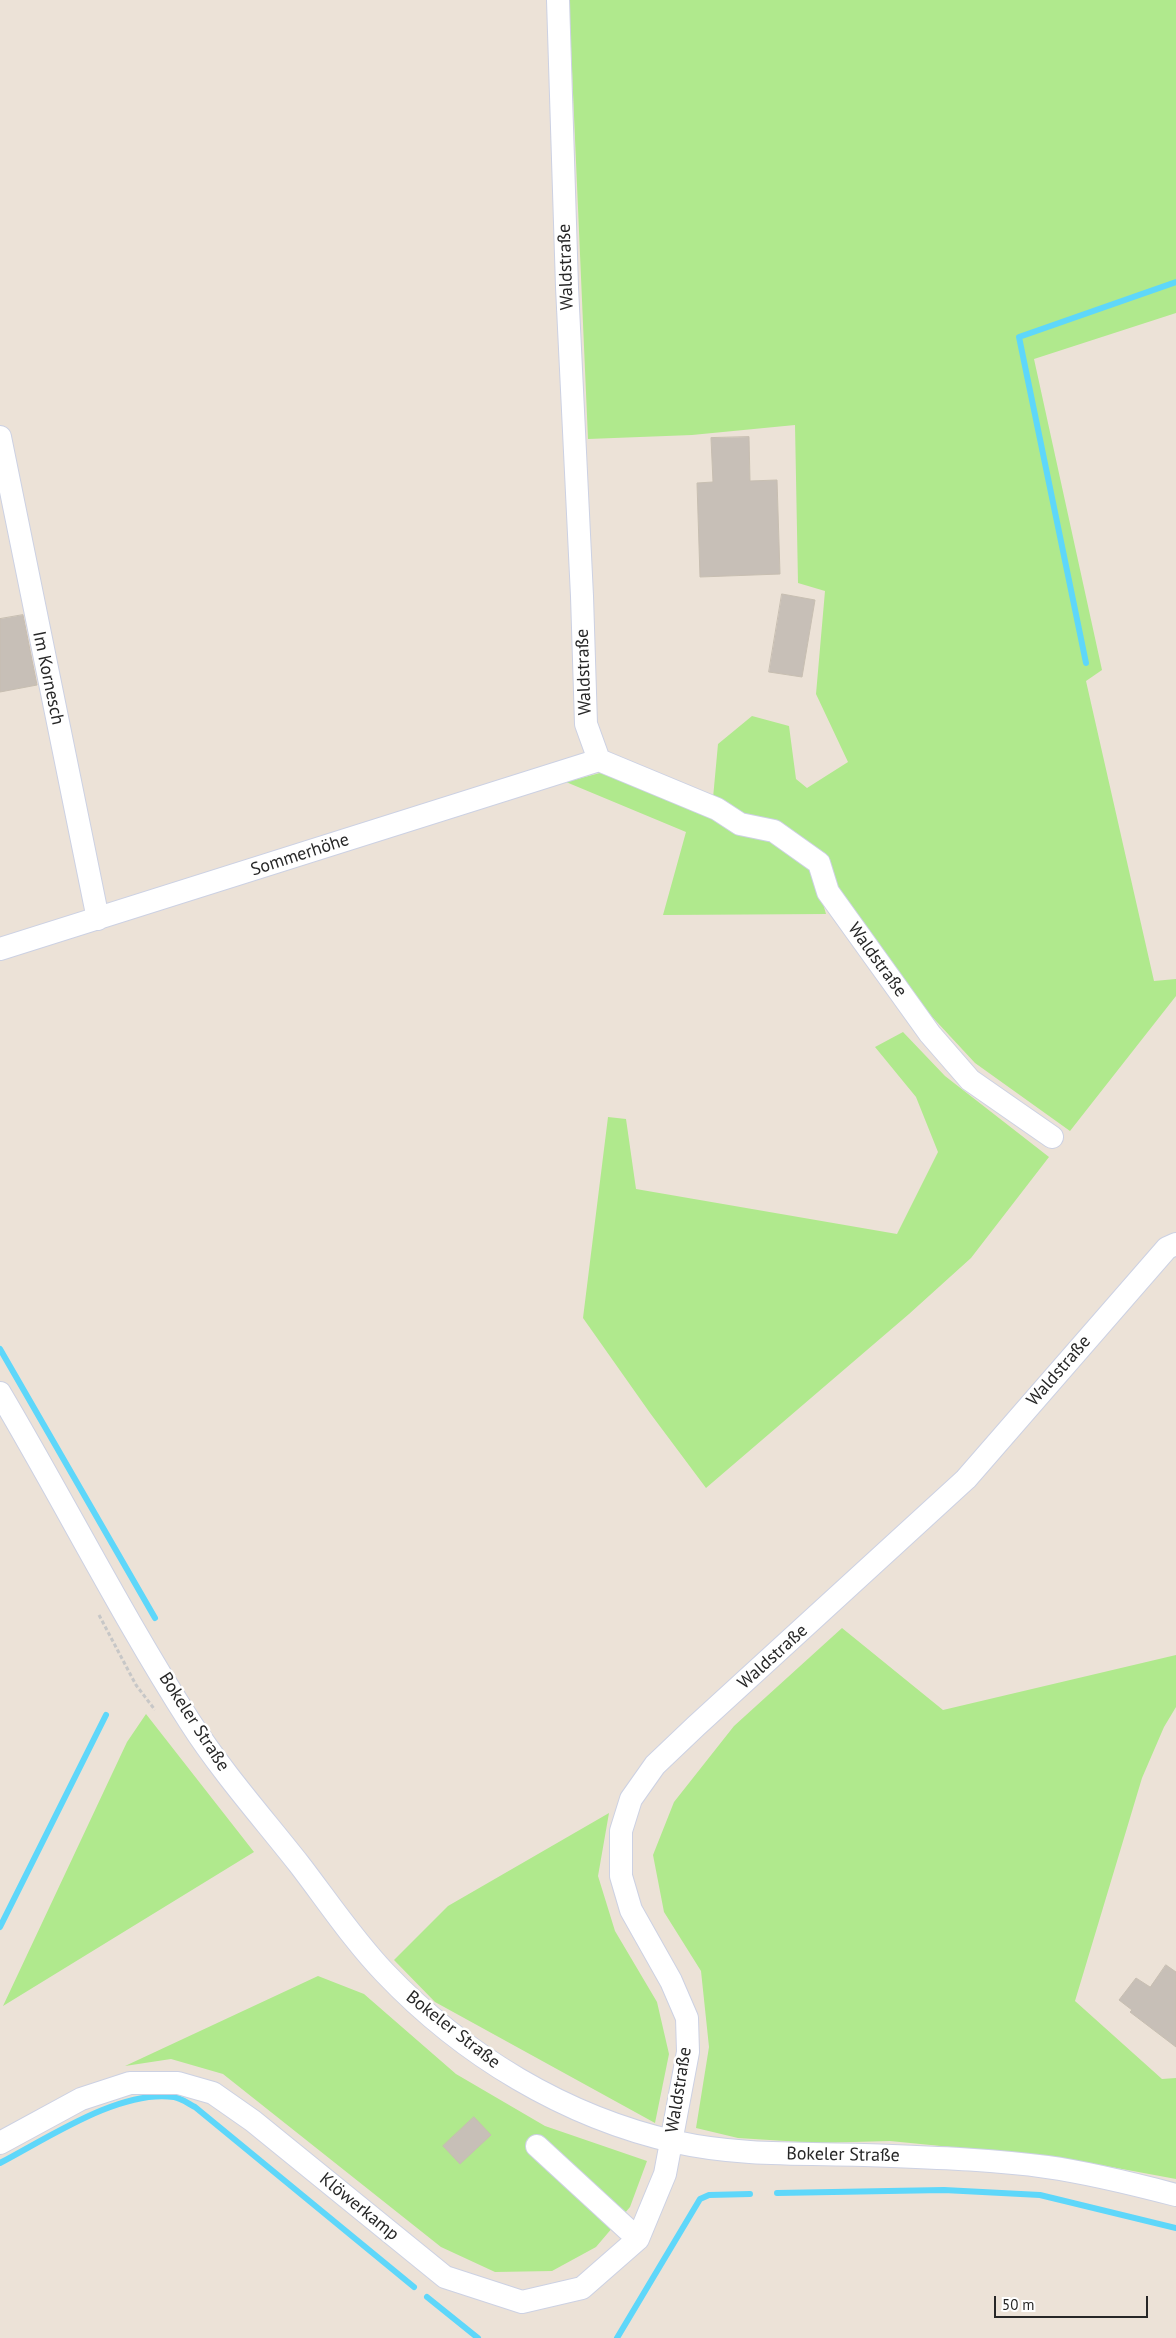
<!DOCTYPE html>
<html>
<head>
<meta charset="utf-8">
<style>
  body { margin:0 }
  #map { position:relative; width:1176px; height:2338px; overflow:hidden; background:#ece2d7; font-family:"PT Sans",sans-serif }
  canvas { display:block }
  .scale { position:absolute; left:994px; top:2296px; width:154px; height:22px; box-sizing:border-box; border:2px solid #272727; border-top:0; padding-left:6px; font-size:15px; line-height:18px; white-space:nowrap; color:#272727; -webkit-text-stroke:4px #fff; paint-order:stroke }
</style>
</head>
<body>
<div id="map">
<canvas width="1176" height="2338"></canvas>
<div class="scale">50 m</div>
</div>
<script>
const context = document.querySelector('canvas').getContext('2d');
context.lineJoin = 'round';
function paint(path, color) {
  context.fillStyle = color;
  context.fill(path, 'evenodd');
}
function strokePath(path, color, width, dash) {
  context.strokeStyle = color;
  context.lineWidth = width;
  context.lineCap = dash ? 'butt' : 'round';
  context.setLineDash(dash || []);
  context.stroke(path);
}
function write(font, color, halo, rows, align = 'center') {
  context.font = font + ' "PT Sans",sans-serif';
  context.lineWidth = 5;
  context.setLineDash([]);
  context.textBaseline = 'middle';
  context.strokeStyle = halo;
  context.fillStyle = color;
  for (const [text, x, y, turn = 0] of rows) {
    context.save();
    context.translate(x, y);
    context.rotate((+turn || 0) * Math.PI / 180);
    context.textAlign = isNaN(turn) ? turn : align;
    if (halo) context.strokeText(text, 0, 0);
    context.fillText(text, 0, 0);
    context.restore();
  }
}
paint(new Path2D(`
  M569 0H1176V313L1034 359 1102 670 1086 681 1154 981 1176 979V996L1070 1131 975 1063 923 1007 838 889 745 817 713 798 718 744 752 716 789 726 796 779 807 788 848 762 816 694 825 591 798 583 795 425 692 435 588 439Z
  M600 773 714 815 771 839 813 869 826 914 663 915 686 832 566 782Z
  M903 1032 945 1076 1049 1157 971 1258 909 1314 706 1488 650 1413 583 1318 608 1117 626 1119 636 1189 897 1234 938 1152 916 1097 875 1047Z
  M842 1628 943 1710 1176 1655V1707L1164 1727 1142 1778 1075 2001 1162 2079 1176 2078V2179L1063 2158 890 2141 817 2143 738 2138 696 2128 709 2047 701 1971 664 1912 653 1855 674 1802 734 1726Z
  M146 1714 254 1852 3 2006 127 1742Z
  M609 1813 598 1876 615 1931 657 2002 669 2054 655 2123 435 2002 394 1960 448 1906Z
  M318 1976 364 1994 456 2074 545 2126 647 2161 630 2207 596 2247 552 2271 495 2272 441 2247 223 2074 171 2059 125 2066Z`), '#b0e98d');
strokePath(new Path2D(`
  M1086 663 1019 337 1176 282
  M0 1349 155 1618
  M0 1927 106 1715
  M0 2163C48 2138 120 2089 174 2097 181 2098 189 2104 195 2107L414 2287
  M777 2193 944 2190 1040 2195 1176 2228
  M427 2297 478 2338
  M617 2338 700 2199 709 2195 750 2194`), '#5ed7fa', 6);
const building = new Path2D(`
  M749 437 750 481 777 480 780 574 700 577 697 483 713 482 711 438Z
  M782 594 815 600 802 677 769 672Z
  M23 615 37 685 0 692V619Z
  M1166 1965 1176 1972V2047L1130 2012 1132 2010 1119 2000 1136 1978 1150 1987Z
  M474 2117 491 2135 460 2164 443 2146Z`);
paint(building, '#c7bfb7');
strokePath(building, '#c7beb1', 1);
const minor = new Path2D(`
  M558 0 567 287 582 596 586 724 599 760 717 809 740 824 774 831 819 863 828 892 930 1034 970 1080 1052 1137
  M0 437 98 919
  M0 949 599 760
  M0 1393C64 1501 122 1616 190 1722 222 1772 262 1817 299 1864 326 1899 354 1941 385 1973 463 2055 565 2117 676 2142 747 2158 820 2152 892 2156 944 2158 996 2160 1047 2167 1090 2173 1134 2184 1176 2195
  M0 2143 81 2099 130 2083H178L213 2093 253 2121 445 2277 522 2302 582 2288 638 2239 665 2174 688 2052 687 2018 671 1981 631 1910 621 1876V1831L631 1799 655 1765 696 1726 966 1479 1167 1248 1176 1244
  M537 2146 638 2239`);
strokePath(minor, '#ccd1e3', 24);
strokePath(new Path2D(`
  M99 1615 136 1685 155 1710`), '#c7c7c7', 3, [4, 2.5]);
strokePath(minor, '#fff', 22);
write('18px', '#272727', '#fff', [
  ["Waldstraße",566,267,-92],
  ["Waldstraße",584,672,-92],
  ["Im Kornesch",48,678,78],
  ["Sommerhöhe",300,855,-18],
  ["Waldstraße",877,960,54],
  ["Waldstraße",1059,1371,-49],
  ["Waldstraße",773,1657,-42],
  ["Bokeler Straße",194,1722,57],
  ["Bokeler Straße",453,2030,38],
  ["Waldstraße",679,2090,-81],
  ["Bokeler Straße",843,2155,1],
  ["Klöwerkamp",359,2207,39]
]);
</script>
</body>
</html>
